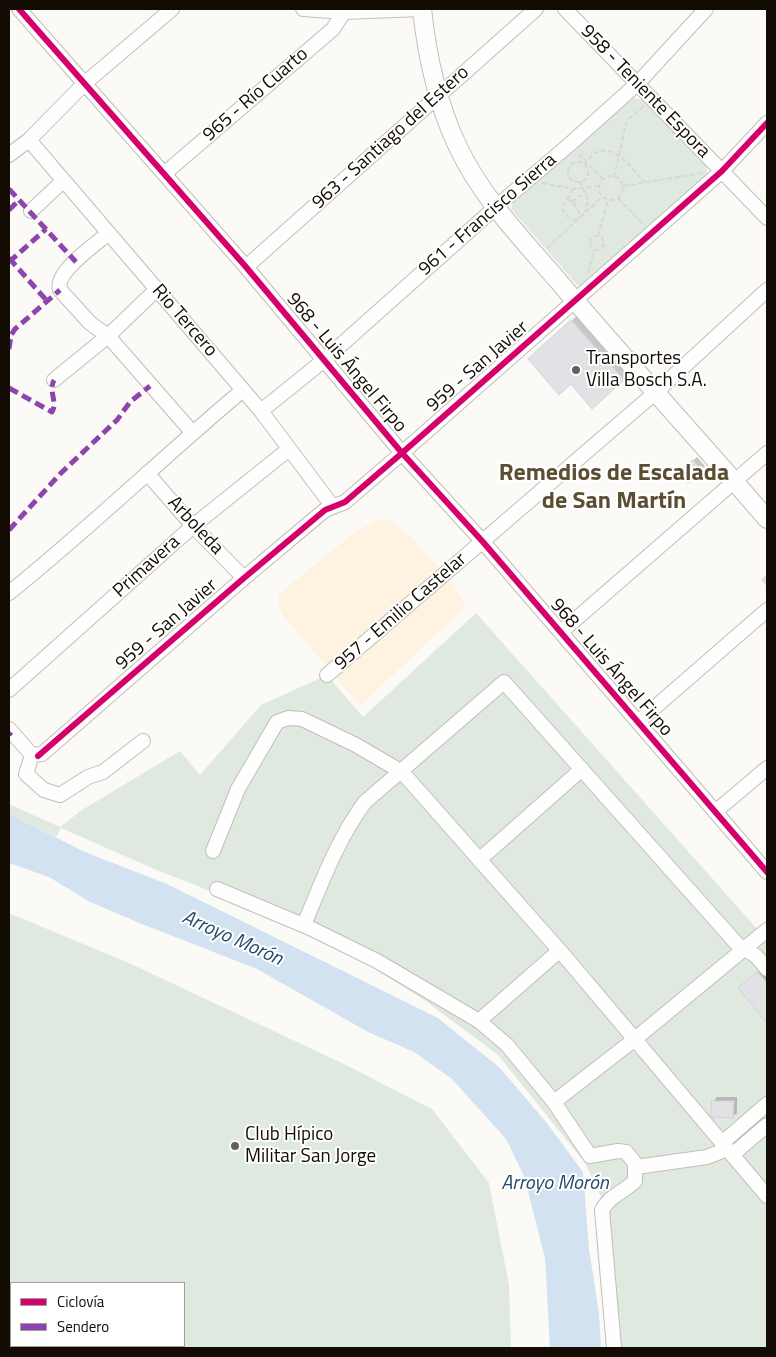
<!DOCTYPE html>
<html>
<head>
<meta charset="utf-8">
<style>
  body { margin:0 }
  #map { position:relative; width:776px; height:1357px; overflow:hidden; background:#fcfaf7; font-family:"Titillium Web",sans-serif }
  canvas { display:block }
  .frame { position:absolute; inset:0; border:10px solid #120c03; pointer-events:none }
  .legend { position:absolute; left:10px; top:1282px; width:175px; height:65px; box-sizing:border-box; background:#fff; border:1px solid #a09e9a; margin:0; padding:6px 9px; list-style:none; font-size:15px; color:#120c03 }
  .legend li { display:flex; align-items:center; gap:10px; height:25px }
  .legend b { width:25px; border:1px solid #a09e9a }
</style>
</head>
<body>
<div id="map">
<canvas width="776" height="1357"></canvas>
<div class="frame"></div>
<ul class="legend">
<li><b style="height:6px;background:#d6006c"></b>Ciclovía</li>
<li><b style="height:6px;background:#8e44ad"></b>Sendero</li>
</ul>
</div>
<script>
const context = document.querySelector('canvas').getContext('2d');
context.lineJoin = 'round';
function paint(path, color) {
  context.fillStyle = color;
  context.fill(path, 'evenodd');
}
function strokePath(path, color, width, dash) {
  context.strokeStyle = color;
  context.lineWidth = width;
  context.lineCap = dash ? 'butt' : 'round';
  context.setLineDash(dash || []);
  context.stroke(path);
}
function write(font, color, halo, rows, align = 'center') {
  context.font = font + ' "Titillium Web",sans-serif';
  context.lineWidth = 4;
  context.setLineDash([]);
  context.textBaseline = 'middle';
  context.strokeStyle = halo;
  context.fillStyle = color;
  for (const [text, x, y, turn = 0] of rows) {
    context.save();
    context.translate(x, y);
    context.rotate((+turn || 0) * Math.PI / 180);
    context.textAlign = isNaN(turn) ? turn : align;
    if (halo) context.strokeText(text, 0, 0);
    context.fillText(text, 0, 0);
    context.restore();
  }
}
paint(new Path2D(`
  M378 520H390L412 538 451 580 466 606 360 706 282 614 278 604V595L356 531Z`), '#fdf3e0');
paint(new Path2D(`
  M633 98 646 100 706 165 708 176 587 286H578L511 209 513 202Z
  M476 613 767 940V1348H607L601 1196 585 1163 498 1055 424 1000 350 953 294 924 154 869 61 828 56 837 9 814V804L60 827 82 810 180 751 200 775 261 705 327 675 363 717Z
  M9 913 129 963 346 1065 432 1109 489 1183 509 1285 511 1348H9ZM11 1283H184V1346H11Z`), '#e0e9e0');
paint(new Path2D(`
  M9 814 85 852 167 884 438 1018 500 1068 546 1122 583 1172 589 1249 599 1313 601 1348H550L545 1258 524 1176 506 1139 452 1079 414 1052 368 1032 257 969 142 924 90 902 49 877 9 863Z`), '#d2e2f1');
paint(new Path2D(`
  M580 313 632 370 623 380 571 383 538 350Z
  M697 457 705 466 701 470 685 468Z
  M767 964V1022L740 988Z
  M717 1097H737V1113L732 1117 713 1102Z`), '#0003');
const building = new Path2D(`
  M570 321 573 322 624 380 592 409 571 384 559 395 528 359Z
  M693 460 702 471 688 483 679 472Z
  M767 576V586L762 580Z
  M758 972 767 983V1023L738 988Z
  M712 1101H734L733 1118 711 1117Z`);
paint(building, '#e2e1e6');
strokePath(building, '#d2d2d7', 1);
const minor = new Path2D(`
  M19 9 246 267 402 453 483 542 767 872
  M303 9 344 12 422 9
  M565 9 767 218
  M29 140 261 411 333 507
  M9 155 29 140 84 84 172 9
  M164 174 333 29 344 12
  M31 211 63 181
  M109 233C96 244 54 272 60 290L90 323 108 336 192 432
  M246 267 536 9
  M54 380 108 336 157 289
  M261 411 323 361 497 206 570 144 638 83 706 9
  M147 473 193 526 244 578
  M9 593C90 528 164 456 243 390
  M561 632 767 453
  M327 675 656 392 767 290
  M9 690 193 526 289 449
  M638 722 767 610
  M9 729 32 755 42 754 244 578 325 510 345 502 402 453 722 171 767 123
  M32 755 26 774 44 790 60 795 88 777 103 772 143 741
  M715 812 767 768
  M213 851 238 789 277 722 288 718 302 719 356 745 402 772 567 959 767 1196
  M479 860 582 769
  M217 889 310 928 377 961 479 1021 507 1045 554 1102
  M304 925C321 884 338 838 365 802L504 682 737 944 756 956 767 969
  M479 1021 559 951
  M722 1143 767 1104
  M732 1155 767 1125
  M636 1167 707 1157 727 1149
  M614 1348 602 1210C609 1196 624 1192 635 1181V1163L626 1152 618 1151 590 1156 554 1102 635 1039 767 930`);
const major = new Path2D(`
  M422 9C427 57 437 103 458 147 482 198 524 241 560 283 628 363 699 440 767 519`);
strokePath(minor, '#c2beb7', 16);
strokePath(major, '#c2beb7', 20);
strokePath(new Path2D(`
  M579 154 603 179
  M568 172a10 10 0 1 1 20 0a10 10 0 1 1-20 0Z
  M584 165 594 153C616 143 631 168 644 182
  M599 188a12 12 0 1 1 24 0a12 12 0 1 1-24 0Z
  M614 177 627 120 644 106
  M580 181 588 200 585 211
  M542 183 573 189 599 186
  M623 186 702 173
  M573 189 562 209 568 217 576 221
  M618 198 644 225
  M567 199 574 203 581 216
  M572 202 580 196 587 195
  M598 236 608 200
  M590 243a7 7 0 1 1 14 0a7 7 0 1 1-14 0Z
  M547 248 602 197
  M588 273 594 249`), '#d8d7d6', 2, [5, 2.5]);
strokePath(minor, '#fffefe', 14);
strokePath(major, '#fffefe', 18);
strokePath(new Path2D(`
  M9 189 76 262
  M9 210 19 200
  M9 258 47 301
  M9 262 46 229
  M9 349 11 335 15 329 60 290
  M9 388 52 412C58 402 48 391 54 380
  M9 530 61 473 117 420 130 402 150 386
  M9 735 11 732`), '#8e44ad', 5, [10, 5]);
strokePath(new Path2D(`
  M19 9 246 267 402 453 483 542 767 872
  M38 756 244 578 325 510 345 502 402 453 722 171 767 123`), '#d6006c', 6);
for (const [x, y, r, color] of [
  [576,370,5,"#645f58"],
  [235,1146,5,"#645f58"]
]) {
  const dot = new Path2D();
  dot.arc(x, y, r, 0, 2 * Math.PI);
  context.fillStyle = color;
  context.fill(dot);
  strokePath(dot, '#fff', 2);
}
write('19px', '#120c03', '#fff', [
  ["958 - Teniente Espora",645,92,46],
  ["965 - Río Cuarto",256,95,-41],
  ["963 - Santiago del Estero",391,138,-42],
  ["961 - Francisco Sierra",488,215,-41],
  ["Rio Tercero",184,321,49],
  ["968 - Luis Ángel Firpo",346,363,50],
  ["959 - San Javier",478,367,-41],
  ["Arboleda",195,526,47],
  ["Primavera",147,567,-42],
  ["957 - Emilio Castelar",401,612,-41],
  ["959 - San Javier",167,625,-41],
  ["968 - Luis Ángel Firpo",611,668,49]
]);
write('19px', '#120c03', '#fff', [
  ["Transportes",586,359],
  ["Villa Bosch S.A.",586,381],
  ["Club Hípico",245,1135],
  ["Militar San Jorge",245,1157]
], 'left');
write('italic 20px', '#244a6a', '#fff', [
  ["Arroyo Morón",232,939,24],
  ["Arroyo Morón",555,1184]
]);
write('bold 24px', '#5c4e32', '#fff', [
  ["Remedios de Escalada",614,474],
  ["de San Martín",614,502]
]);
</script>
</body>
</html>
